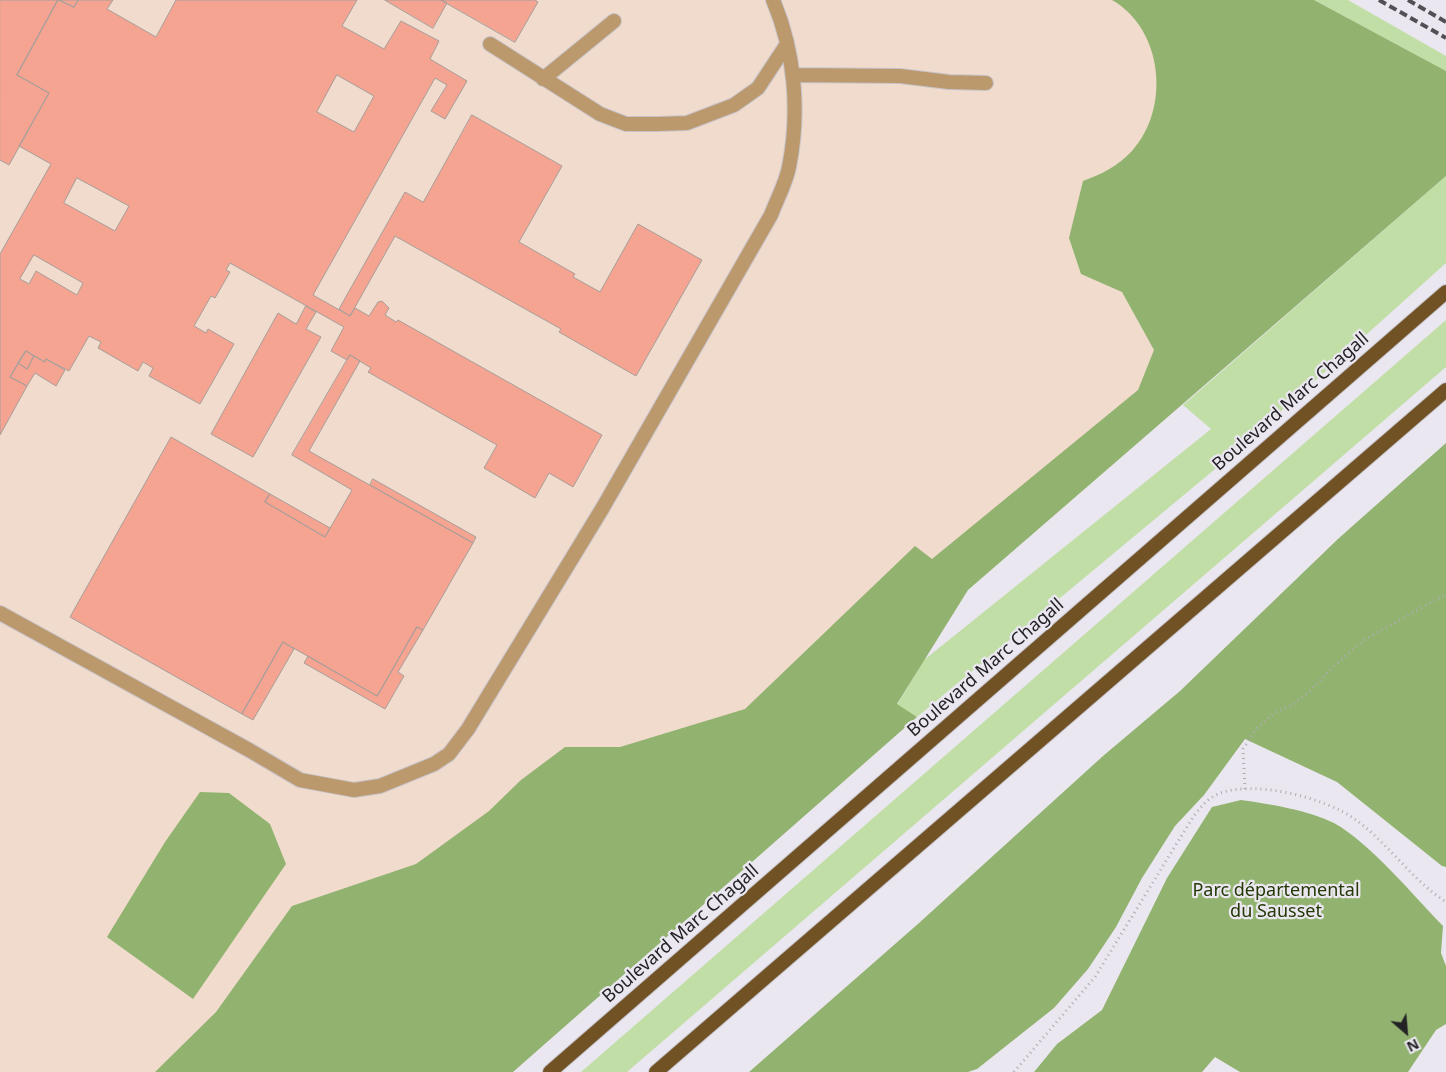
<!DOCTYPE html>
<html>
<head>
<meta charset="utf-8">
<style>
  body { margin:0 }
  #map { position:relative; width:1446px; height:1072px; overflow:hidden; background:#ebe7f0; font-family:"Noto Sans",sans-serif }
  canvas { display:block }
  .north { position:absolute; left:1381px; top:1007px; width:50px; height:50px; -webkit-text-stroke:4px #ebe7f0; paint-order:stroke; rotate:153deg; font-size:14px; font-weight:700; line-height:20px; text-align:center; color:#232225 }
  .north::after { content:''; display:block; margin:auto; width:18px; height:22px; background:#232225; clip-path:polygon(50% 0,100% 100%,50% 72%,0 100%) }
</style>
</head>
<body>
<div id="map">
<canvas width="1446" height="1072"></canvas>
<div class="north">N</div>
</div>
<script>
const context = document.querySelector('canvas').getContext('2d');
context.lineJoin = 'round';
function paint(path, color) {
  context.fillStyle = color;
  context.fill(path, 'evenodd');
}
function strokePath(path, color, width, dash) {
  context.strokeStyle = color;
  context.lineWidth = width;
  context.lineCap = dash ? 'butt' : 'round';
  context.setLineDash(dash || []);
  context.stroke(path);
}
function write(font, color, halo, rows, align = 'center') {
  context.font = font + ' "Noto Sans",sans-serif';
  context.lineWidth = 4.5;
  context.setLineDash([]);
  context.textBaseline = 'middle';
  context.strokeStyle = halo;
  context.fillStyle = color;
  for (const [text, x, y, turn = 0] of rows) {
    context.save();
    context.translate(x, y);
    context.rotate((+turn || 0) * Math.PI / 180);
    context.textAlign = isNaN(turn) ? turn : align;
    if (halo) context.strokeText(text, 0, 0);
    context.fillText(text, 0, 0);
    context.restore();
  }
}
paint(new Path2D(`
  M0 0H1314L1446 71V175L399 1072H0Z`), '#f0dbcd');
paint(new Path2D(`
  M1314 0H1348L1446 56V71Z
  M1446 176V263L1238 450 917 717 897 705 924 660 1211 429 1183 405Z
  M1446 320V367L627 1072H581Z`), '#c2dea7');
paint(new Path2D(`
  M1112 0H1314L1446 71V176L968 590 897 704 917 717 513 1072H155L216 1012 292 906 416 864 489 811 521 780 565 747H620L745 709 915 546 932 559 1138 390 1154 350 1122 292 1081 274 1069 238 1083 181C1102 174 1118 166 1132 151 1171 108 1163 29 1112 0Z
  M1446 443V867L1442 866 1337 782 1245 739 1204 795 1175 826 1142 878 1116 927 1088 969 1054 1008 977 1069 968 1072H749L919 923 1103 756 1180 691 1339 538Z
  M200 792 229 793 270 824 286 864 193 999 107 937 165 842Z
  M1241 800C1269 804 1308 810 1334 823 1370 843 1413 895 1443 926L1441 953 1446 966V1024L1436 1030 1408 1072H1240L1215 1057 1202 1072H1034L1057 1044 1102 1010 1167 878 1212 807Z`), '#92b370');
const building = new Path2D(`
  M0 0H58L17 75 49 93 9 165 0 160Z
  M58 0 74 7 78 0H113L107 9 156 37 176 0H357L342 26 384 49 401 21 439 41 430 59 467 81 445 119 431 111 447 85 435 78 313 295 350 316 355 308 369 316 378 302 382 301 389 308 385 315 396 322 398 320 602 435 573 487 549 473 535 498 484 468 497 445 368 372 371 368 350 355 347 360 331 351 344 327 230 263 226 270 230 272 215 298 211 296 194 326 206 333 208 329 234 344 200 404 149 376 153 368 143 362 138 371 98 348 101 342 89 336 69 371 46 359 45 362 26 351 10 377 27 386 0 435V254L51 164 19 146 49 93 17 75ZM337 75 374 96 354 132 317 112ZM77 178 129 206 115 231 64 203ZM34 255 83 283 77 295 36 271 29 284 20 279Z
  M60 0H78L74 7Z
  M385 0H441L447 3 433 28Z
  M441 0H535L538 2 515 42Z
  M472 115 562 166 519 242 575 274 573 277 600 292 638 224 702 260 636 376 559 332 561 329 395 236 350 316 339 309 405 192 423 202Z
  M306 306 316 312 306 329 321 337 253 457 211 434 278 313 296 324Z
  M26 351 34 356 27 369 18 363Z
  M350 355 360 361 309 451 473 543 423 630 417 627 377 696 283 642 242 714 70 617 171 437 270 494 265 502 325 537 352 490 292 455Z
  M34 356 45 362 46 359 65 370 56 386 35 373 27 386 10 377 18 363 27 369Z
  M373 479 476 537 473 543 370 485Z
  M270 494 330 528 325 537 265 502Z
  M417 627 423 630 398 672 404 676 385 709 304 663 308 656 377 696Z
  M283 642 294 649 253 720 242 714Z`);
paint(building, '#f4a490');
strokePath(building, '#a89e9b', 1);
const service = new Path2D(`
  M490 44 600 114 626 124H657L687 123 734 105 758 88 787 44
  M794 75 900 76 949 82 986 83
  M543 79 614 21
  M0 613 249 750 300 780 354 790 380 786 434 764 449 754 468 729 602 509 771 215C777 199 786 183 789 167 800 112 795 52 773 0`);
const trunk = new Path2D(`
  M550 1072 1446 292
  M656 1072 1446 390`);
strokePath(service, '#c7c4cb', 16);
strokePath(trunk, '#c7c4cb', 16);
strokePath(new Path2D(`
  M1245 789 1243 749 1256 729 1274 713 1294 704 1310 691 1335 665 1364 640 1446 594
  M1014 1072 1095 977 1193 817C1200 808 1207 799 1218 794 1253 779 1327 798 1356 820 1389 844 1412 880 1446 902`), '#aeabb2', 3, [1, 4]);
strokePath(service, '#bb996d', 14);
strokePath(trunk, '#705225', 14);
strokePath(new Path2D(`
  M1379 0 1446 38
  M1408 0 1446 22`), '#525055', 4, [8, 4]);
write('18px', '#232225', '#ebe7f0', [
  ["Boulevard Marc Chagall",1291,402,-41],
  ["Boulevard Marc Chagall",986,668,-41],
  ["Boulevard Marc Chagall",681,934,-41]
]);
write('18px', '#243906', '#ebe7f0', [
  ["Parc départemental",1276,891],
  ["du Sausset",1276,912]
]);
</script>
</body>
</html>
